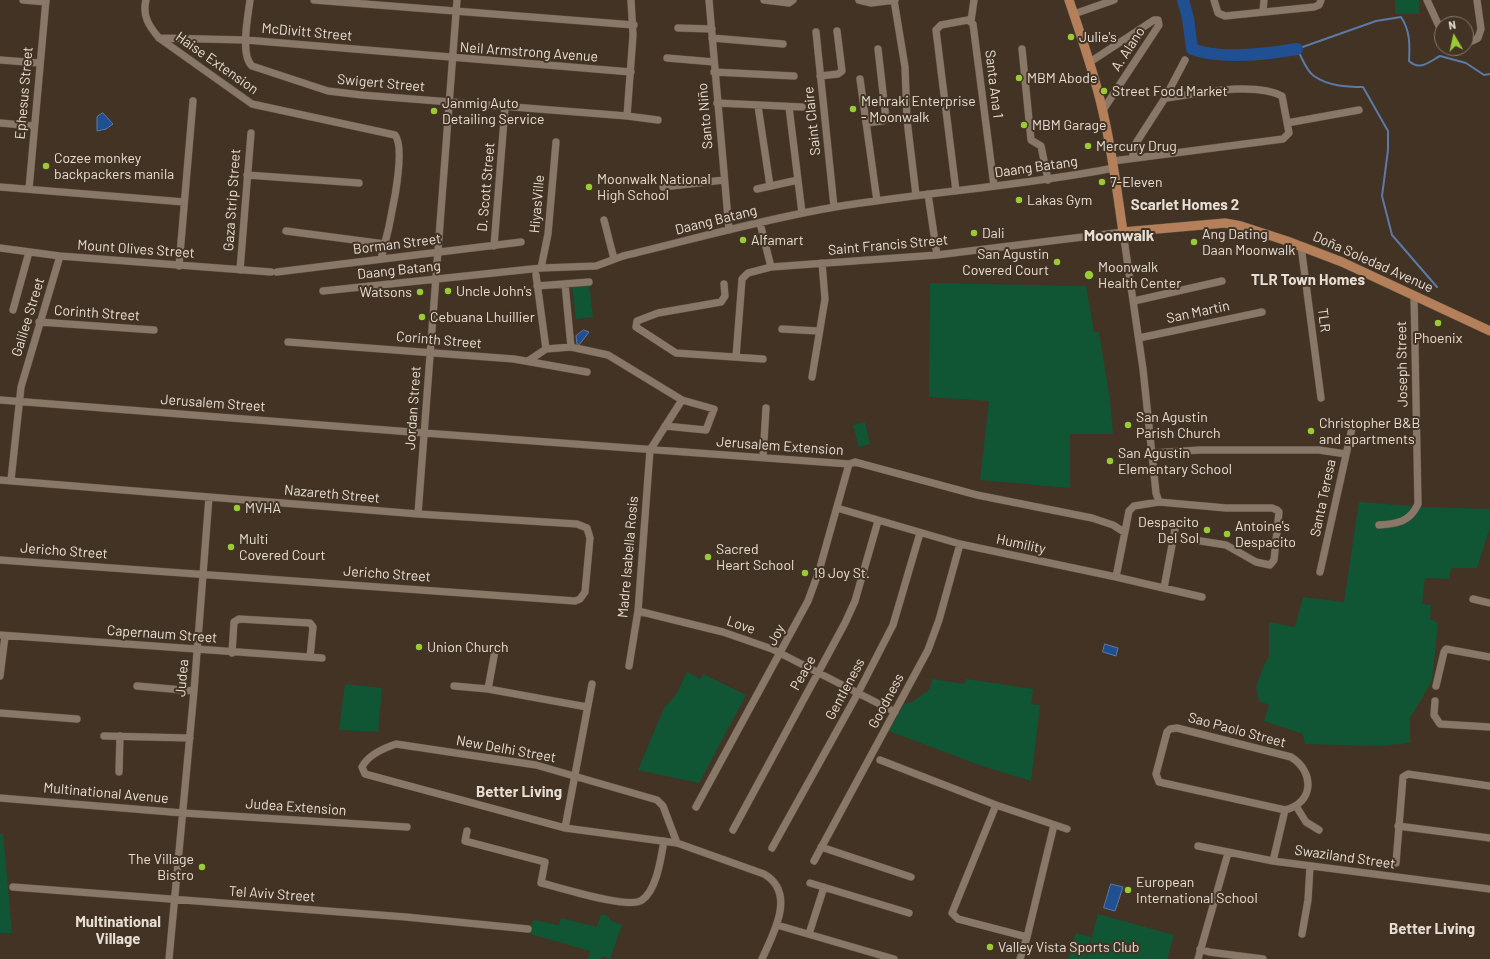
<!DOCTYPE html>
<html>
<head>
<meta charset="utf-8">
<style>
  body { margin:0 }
  #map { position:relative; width:1490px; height:959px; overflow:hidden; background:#423324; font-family:Barlow,sans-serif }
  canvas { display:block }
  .north { position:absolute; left:1434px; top:16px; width:40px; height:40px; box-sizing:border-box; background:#423324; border:1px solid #84776a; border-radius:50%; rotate:351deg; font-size:11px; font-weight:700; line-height:16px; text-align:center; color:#e7ded4 }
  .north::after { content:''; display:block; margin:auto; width:14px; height:18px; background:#98cb36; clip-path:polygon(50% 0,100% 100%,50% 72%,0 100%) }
</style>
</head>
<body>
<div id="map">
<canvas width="1490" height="959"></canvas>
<div class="north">N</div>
</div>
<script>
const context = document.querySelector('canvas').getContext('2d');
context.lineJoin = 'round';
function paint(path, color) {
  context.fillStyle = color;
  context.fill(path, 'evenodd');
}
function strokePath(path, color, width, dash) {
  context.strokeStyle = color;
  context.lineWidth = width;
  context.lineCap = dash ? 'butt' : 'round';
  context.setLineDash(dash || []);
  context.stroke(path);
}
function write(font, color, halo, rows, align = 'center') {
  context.font = font + ' Barlow,sans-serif';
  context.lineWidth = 4;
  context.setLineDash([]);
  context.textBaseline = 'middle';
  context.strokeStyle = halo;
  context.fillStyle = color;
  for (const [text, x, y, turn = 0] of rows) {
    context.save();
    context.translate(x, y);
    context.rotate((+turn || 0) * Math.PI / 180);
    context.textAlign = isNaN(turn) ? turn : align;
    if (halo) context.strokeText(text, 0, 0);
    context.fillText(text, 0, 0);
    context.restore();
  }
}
paint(new Path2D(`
  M1395 0H1419V14H1395Z
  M930 283 1086 286 1094 332H1099L1110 400 1113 434H1070V488L980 480 989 401 929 397Z
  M589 285 593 317 576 319 572 287Z
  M865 422 870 444 859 447 853 425Z
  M1359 502 1424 507 1490 509V527L1477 568H1451L1449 579 1425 578 1422 604 1431 605 1430 619 1438 623 1432 681 1410 718V743L1379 746 1305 744 1303 734 1264 721 1269 705 1259 701 1256 687 1264 665 1269 657V622L1295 627 1303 597 1344 602Z
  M687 672 700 679 703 674 746 695 699 783 638 770 664 708 676 695Z
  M932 679 965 684 966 679 1033 689 1031 704 1040 705 1031 781 982 766 889 731 904 704 912 702 930 689Z
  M345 684 382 688 378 732 339 730Z
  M0 834H3L12 933H0Z
  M601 914 608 916 610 920 622 925 610 959 602 956 600 959H588L590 951 530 934 533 920 559 925 561 918 597 927Z
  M1098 914 1174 935 1167 959H1086Z
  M1076 933 1091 937 1085 959H1068Z`), '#105635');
const water = new Path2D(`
  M103 113 113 124 106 129 97 131V117Z
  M584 330 589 332 579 345 577 344 576 336Z
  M1105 644 1118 648 1116 656 1103 652Z
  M1111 884 1123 887 1115 911 1104 908Z`);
paint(water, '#204f92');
strokePath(water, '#5c7aa6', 1);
strokePath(new Path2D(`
  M1437 287 1392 235 1382 196 1388 150V131L1363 87C1347 87 1328 86 1314 76 1306 71 1302 57 1297 49L1376 21 1401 17C1410 30 1410 45 1409 61 1420 71 1429 62 1440 56L1466 63 1484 75 1490 74`), '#5c7aa6', 2);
strokePath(new Path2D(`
  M1183 0 1188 18 1192 49C1220 60 1267 54 1297 49`), '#204f92', 12);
const minor = new Path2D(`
  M23 0 46 2
  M146 0C142 16 149 26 159 38L252 104 395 135C408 151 387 237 381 259
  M250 0C248 16 240 55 252 66L328 91 362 95 627 116 658 120
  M314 0 634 25
  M709 0 729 230
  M764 0 789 3 793 0
  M859 0 871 3 895 0
  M894 0 905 67 907 120 916 195
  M1214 0 1218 13 1225 16 1314 7 1319 5 1321 0
  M1427 0 1439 26 1442 28
  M1263 11 1264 0
  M1074 14 1114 0
  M971 21 974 0
  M678 28 712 29
  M816 32 834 207
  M159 38 246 40 631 72
  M712 38 783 44
  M1466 38 1472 41 1478 38 1481 29 1477 0
  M1022 49 1031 140 1041 146 1048 180
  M667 58 714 62
  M0 60 39 63
  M1090 62 1154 20H1158L1159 25 1103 110
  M714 72 794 76
  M820 76 838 74 842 71 837 31
  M860 79 877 201
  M717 103 802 107
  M758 106 770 186
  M789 107 802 213
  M627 116 633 35 631 0
  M0 123 34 126
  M866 123 883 121 886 119 878 49
  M1287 123 1359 110
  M1132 158 1136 143 1165 98 1185 60
  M1113 161 1283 139 1289 133 1282 96C1254 81 1197 94 1165 98
  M247 175 359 183
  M0 187 184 202
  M663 187 724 180
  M29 189 46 0
  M757 189 798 180
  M956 191 936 30 941 25 968 20 973 24 994 186
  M928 194 937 255
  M604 220 614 259
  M760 223 771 267
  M286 231 385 244
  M494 246 505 107
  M1301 246 1321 398
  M0 248 60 256 271 272
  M179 266 193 101
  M541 268 548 234 556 142
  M240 270 251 133
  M277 272 521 242
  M536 275 546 349
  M565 284 571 347
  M724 284 725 296 721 302 658 313 637 321 636 327 676 353 763 359
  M537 286 589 282
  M323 291 541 268 596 266 623 256C694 239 764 219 835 207 928 192 1022 186 1114 168
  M1134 301 1222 281
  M13 310 29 252
  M39 322 154 330
  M782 329 818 331
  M1139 338 1262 312
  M288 342 514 359 587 372
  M546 349 571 347 608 355 682 400 714 409 706 430 665 426
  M736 357 742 279 748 273 771 267 937 255 1123 232 1143 369 1156 493 1159 502
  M528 361 546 349
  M812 377 825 299 822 263
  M0 400 424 433 849 464 855 462 977 495 1092 518 1113 525 1124 532
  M1153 453 1200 450H1319L1346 454
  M763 457 766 408
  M0 480 418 514 577 524 587 528 590 538 585 592 580 599 575 601 0 560
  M11 480 21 387 60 256
  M837 508 960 544 1116 577 1202 597
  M418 514 457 0
  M1379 525C1397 524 1410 522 1418 504L1414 295
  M1320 572 1352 428
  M1116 577 1129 511 1134 506 1159 502 1226 508H1272L1277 510 1279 512 1274 560 1270 565 1256 562 1226 545 1188 539
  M1164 588 1175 529
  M1473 599 1490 603
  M638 611 723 632 772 649 895 712
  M0 635 322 658
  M232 653 234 622 239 619 310 623 313 627 310 657
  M629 666 638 611 650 450 682 400
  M0 676 5 636
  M137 686 194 691
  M454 686 488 689 587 707
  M1436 686 1444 652 1446 649 1490 657
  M488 689 495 651
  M1435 701 1434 715 1440 724 1490 727
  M0 713 77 719
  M1177 728 1291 757C1315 772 1314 803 1285 810L1159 782 1156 774 1167 732 1170 729Z
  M104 736 190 738
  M880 760 996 805 1067 829
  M119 772 120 736
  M0 798 183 813 407 827
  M996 805 952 913 958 919 1027 937
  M1296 806 1306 822 1319 830
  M696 807 808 601 819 571 849 464
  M1398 826 1490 838
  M565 828 592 684
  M733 830 845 623 855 601 878 521
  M467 831 465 841 545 862 541 883C559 887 629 910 642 900 657 890 661 857 664 841
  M677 843 663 806 657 800 536 765 396 744C384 748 368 755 362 767L365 774 565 828 677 843 764 874C797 893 773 934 762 959
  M1198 846 1273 861 1490 889
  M821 847 911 877
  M772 848 858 693 893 625 920 533
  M814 861 928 650 939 620 960 544
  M1273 861 1285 810
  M1396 863 1403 777 1408 774 1490 786
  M810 883 909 913
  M13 887 406 917 528 929
  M777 925 894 959
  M809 934 824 887
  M1302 934 1308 900 1310 866
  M1200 949 1209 952 1263 959
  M169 959 194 691 209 497
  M1020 959 1027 937 1054 825
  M1198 959 1228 853`);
const major = new Path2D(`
  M1069 0C1081 36 1094 72 1102 108 1112 149 1117 191 1123 232L1225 223 1241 226 1287 241 1342 262 1490 331`);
strokePath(minor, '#5d5144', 8);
strokePath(major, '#5d5144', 10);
strokePath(minor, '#897867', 7);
strokePath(major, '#b58059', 9);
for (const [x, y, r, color] of [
  [1071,37,4,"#98cb36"],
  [1019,78,4,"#98cb36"],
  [1104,91,4,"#98cb36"],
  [853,109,4,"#98cb36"],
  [434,111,4,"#98cb36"],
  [1024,125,4,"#98cb36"],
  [1088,146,4,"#98cb36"],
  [46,166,4,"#98cb36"],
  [1102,182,4,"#98cb36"],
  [589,187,4,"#98cb36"],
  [1019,200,4,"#98cb36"],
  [974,233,4,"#98cb36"],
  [743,240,4,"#98cb36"],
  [1194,242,4,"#98cb36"],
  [1057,262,4,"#98cb36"],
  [1089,275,5,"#98cb36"],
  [448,291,4,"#98cb36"],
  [420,292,4,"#98cb36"],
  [422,317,4,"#98cb36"],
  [1438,323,4,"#98cb36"],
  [1128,425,4,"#98cb36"],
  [1311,431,4,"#98cb36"],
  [1110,461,4,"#98cb36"],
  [237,508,4,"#98cb36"],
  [1207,530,4,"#98cb36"],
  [1227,534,4,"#98cb36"],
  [231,547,4,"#98cb36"],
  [708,557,4,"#98cb36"],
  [805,573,4,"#98cb36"],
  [419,647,4,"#98cb36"],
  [202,867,4,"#98cb36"],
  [1128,890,4,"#98cb36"],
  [990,947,4,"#98cb36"]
]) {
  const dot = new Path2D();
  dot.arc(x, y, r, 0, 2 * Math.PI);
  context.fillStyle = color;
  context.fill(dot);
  strokePath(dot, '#423324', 1.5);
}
write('14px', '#e7ded4', '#423324', [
  ["McDivitt Street",307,32,5],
  ["A. Alano",1128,49,-57],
  ["Neil Armstrong Avenue",529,52,4],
  ["Haise Extension",217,63,35],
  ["Swigert Street",381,83,5],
  ["Santa Ana 1",994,84,83],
  ["Ephesus Street",24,93,-85],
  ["Santo Niño",705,116,-95],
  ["Saint Claire",812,121,-96],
  ["Daang Batang",1036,167,-8],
  ["D. Scott Street",486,187,-85],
  ["Gaza Strip Street",232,200,-86],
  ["HiyasVille",537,204,-85],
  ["Daang Batang",716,220,-14],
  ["Borman Street",397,244,-7],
  ["Saint Francis Street",888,245,-5],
  ["Mount Olives Street",136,249,4],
  ["Doña Soledad Avenue",1373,262,24],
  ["Daang Batang",399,270,-6],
  ["San Martin",1198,312,-12],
  ["Corinth Street",97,313,4],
  ["Galilee Street",28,317,-73],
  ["TLR",1324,320,83],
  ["Corinth Street",439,340,5],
  ["Joseph Street",1402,364,-91],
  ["Jerusalem Street",213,403,4],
  ["Jordan Street",413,408,-86],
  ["Jerusalem Extension",780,446,4],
  ["Nazareth Street",332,494,5],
  ["Santa Teresa",1323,498,-78],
  ["Humility",1021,544,12],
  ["Jericho Street",64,551,4],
  ["Madre Isabella Rosis",628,557,-85],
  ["Jericho Street",387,574,4],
  ["Love",741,625,19],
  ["Capernaum Street",162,634,4],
  ["Joy",776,635,-62],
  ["Peace",803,673,-61],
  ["Judea",182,678,-85],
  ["Gentleness",845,689,-62],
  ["Goodness",886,701,-62],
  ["Sao Paolo Street",1237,730,15],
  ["New Delhi Street",506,749,10],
  ["Multinational Avenue",106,793,5],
  ["Judea Extension",296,807,4],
  ["Swaziland Street",1345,857,8],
  ["Tel Aviv Street",272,894,4]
]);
write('14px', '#e7ded4', '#423324', [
  ["Julie's",1079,37],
  ["MBM Abode",1027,78],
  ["Street Food Market",1112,91],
  ["Mehraki Enterprise",861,101],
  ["- Moonwalk",861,117],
  ["Janmig Auto",442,103],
  ["Detailing Service",442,119],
  ["MBM Garage",1032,125],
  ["Mercury Drug",1096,146],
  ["Cozee monkey",54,158],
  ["backpackers manila",54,174],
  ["Moonwalk National",597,179],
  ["High School",597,195],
  ["7-Eleven",1110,182],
  ["Lakas Gym",1027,200],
  ["Dali",982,233],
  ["Ang Dating",1202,234],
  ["Daan Moonwalk",1202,250],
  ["Alfamart",751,240],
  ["San Agustin",1049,254,"right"],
  ["Covered Court",1049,270,"right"],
  ["Moonwalk",1098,267],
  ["Health Center",1098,283],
  ["Uncle John's",456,291],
  ["Watsons",412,292,"right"],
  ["Cebuana Lhuillier",430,317],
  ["Phoenix",1438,338,"center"],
  ["San Agustin",1136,417],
  ["Parish Church",1136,433],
  ["Christopher B&B",1319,423],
  ["and apartments",1319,439],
  ["San Agustin",1118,453],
  ["Elementary School",1118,469],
  ["MVHA",245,508],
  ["Despacito",1199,522,"right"],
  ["Del Sol",1199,538,"right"],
  ["Antoine's",1235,526],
  ["Despacito",1235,542],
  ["Multi",239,539],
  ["Covered Court",239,555],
  ["Sacred",716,549],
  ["Heart School",716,565],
  ["19 Joy St.",813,573],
  ["Union Church",427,647],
  ["The Village",194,859,"right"],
  ["Bistro",194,875,"right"],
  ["European",1136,882],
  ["International School",1136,898],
  ["Valley Vista Sports Club",998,947]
], 'left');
write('bold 15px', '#e7ded4', '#423324', [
  ["Scarlet Homes 2",1185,205],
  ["TLR Town Homes",1308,280],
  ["Better Living",519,792],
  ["Multinational",118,922],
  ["Village",118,939],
  ["Better Living",1432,929]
]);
write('bold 16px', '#e7ded4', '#423324', [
  ["Moonwalk",1119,236]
]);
</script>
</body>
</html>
